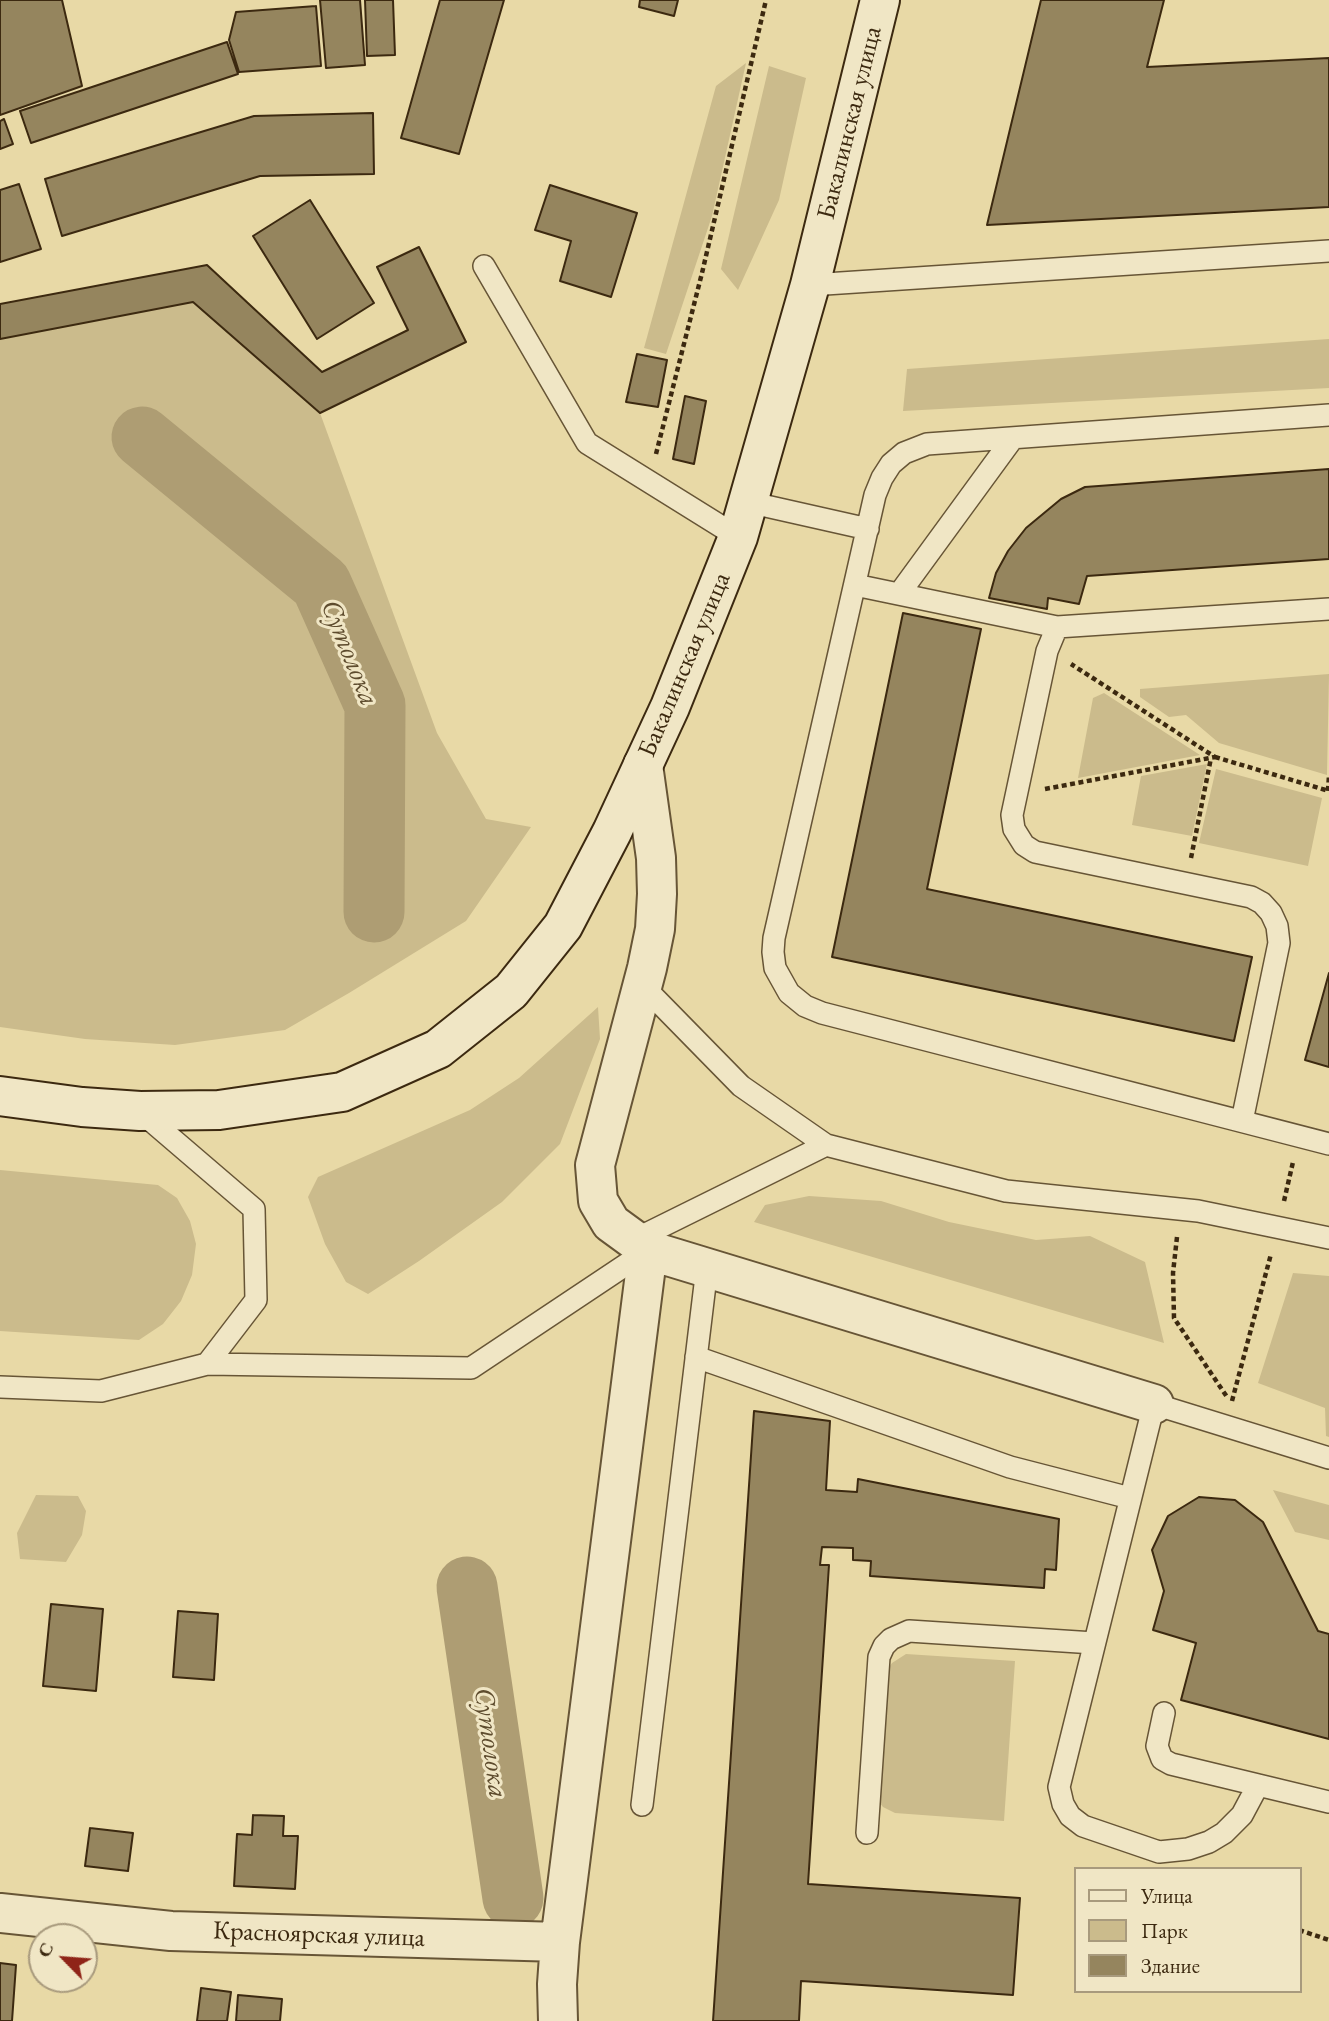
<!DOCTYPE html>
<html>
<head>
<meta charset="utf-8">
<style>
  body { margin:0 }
  #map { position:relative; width:1329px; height:2021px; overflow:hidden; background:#e8d9a6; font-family:"EB Garamond",serif }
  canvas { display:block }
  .legend { position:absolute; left:1074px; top:1867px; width:228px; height:126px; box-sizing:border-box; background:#f0e6c5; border:2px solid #a89a7d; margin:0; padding:9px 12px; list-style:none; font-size:21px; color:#3c2910 }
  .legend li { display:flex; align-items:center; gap:14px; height:35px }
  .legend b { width:35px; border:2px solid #a89a7d }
  .north { position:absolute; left:28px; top:1923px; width:70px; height:70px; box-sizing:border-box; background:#f0e6c5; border:2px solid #a89a7d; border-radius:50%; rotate:295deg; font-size:19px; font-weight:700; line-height:28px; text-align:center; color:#3c2910 }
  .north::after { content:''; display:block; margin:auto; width:24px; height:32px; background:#8f2418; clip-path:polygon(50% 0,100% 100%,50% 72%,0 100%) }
</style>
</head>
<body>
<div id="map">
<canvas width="1329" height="2021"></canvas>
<ul class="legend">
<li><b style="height:9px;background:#f0e6c5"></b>Улица</li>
<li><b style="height:19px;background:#cbbb8c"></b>Парк</li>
<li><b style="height:19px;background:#95855e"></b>Здание</li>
</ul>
<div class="north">С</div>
</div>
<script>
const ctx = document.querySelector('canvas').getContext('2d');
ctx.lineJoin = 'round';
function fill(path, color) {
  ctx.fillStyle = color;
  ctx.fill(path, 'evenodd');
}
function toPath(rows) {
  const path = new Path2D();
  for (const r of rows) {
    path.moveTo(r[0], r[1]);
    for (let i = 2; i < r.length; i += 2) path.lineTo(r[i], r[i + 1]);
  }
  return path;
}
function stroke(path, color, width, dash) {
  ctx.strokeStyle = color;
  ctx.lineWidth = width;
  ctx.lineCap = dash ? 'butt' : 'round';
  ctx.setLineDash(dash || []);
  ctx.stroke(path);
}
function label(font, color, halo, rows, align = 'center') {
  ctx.font = font + ' "EB Garamond",serif';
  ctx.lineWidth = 6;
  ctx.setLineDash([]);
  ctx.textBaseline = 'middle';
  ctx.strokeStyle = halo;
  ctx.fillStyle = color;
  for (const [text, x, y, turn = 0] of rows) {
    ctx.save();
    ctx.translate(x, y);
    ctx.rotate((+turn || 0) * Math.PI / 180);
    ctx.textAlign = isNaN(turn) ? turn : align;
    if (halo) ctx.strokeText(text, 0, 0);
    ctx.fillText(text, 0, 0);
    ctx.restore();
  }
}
const green = toPath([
  [746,63,712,216,666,354,644,348,716,86],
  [769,66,806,78,779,200,738,290,721,269],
  [193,302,320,413,437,733,486,819,531,827,466,921,349,993,285,1030,175,1045,85,1039,0,1027,0,339],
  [1329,339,1329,388,903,411,907,369],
  [1329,674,1327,775,1219,743,1186,715,1169,717,1140,697,1140,689],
  [1104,693,1200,755,1078,778,1093,698],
  [1207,764,1192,836,1132,825,1141,776],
  [1216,769,1322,798,1308,866,1199,843],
  [598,1007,600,1039,560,1144,502,1202,419,1261,368,1294,346,1282,325,1244,308,1197,318,1177,470,1110,519,1078],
  [0,1170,158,1185,177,1198,190,1221,196,1244,192,1275,181,1301,163,1324,139,1340,0,1331],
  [809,1196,881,1201,949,1222,1036,1240,1090,1236,1145,1262,1164,1343,754,1222,765,1205],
  [1293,1273,1329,1276,1329,1437,1326,1436,1325,1408,1258,1383],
  [1273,1490,1329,1505,1329,1540,1295,1532],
  [36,1495,78,1496,86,1511,82,1535,66,1562,20,1559,17,1533],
  [906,1654,1015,1661,1004,1821,895,1813,883,1807,880,1803,877,1795,885,1673,892,1663]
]);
const river = toPath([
  [142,437,321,584,375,705,374,912],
  [467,1587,513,1898]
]);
const building = toPath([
  [0,0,62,0,82,86,0,115,0,0],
  [320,0,360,0,365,65,326,68,320,0],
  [365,0,393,0,395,55,367,56,365,0],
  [440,0,504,0,459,154,401,138,440,0],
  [640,0,678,0,674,16,639,7,640,0],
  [1041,0,1164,0,1147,67,1329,58,1329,207,987,225,1041,0],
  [316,6,321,66,239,72,229,40,236,12,316,6],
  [227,42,238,74,31,143,20,111,227,42],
  [373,113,374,174,260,176,62,236,45,179,254,116,373,113],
  [4,119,13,144,0,149,0,121,4,119],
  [19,184,41,249,0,262,0,190,19,184],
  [550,185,637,213,611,297,560,281,571,241,535,230,550,185],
  [310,200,374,303,317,339,253,236,310,200],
  [419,247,466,342,320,413,193,302,0,339,0,304,207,265,322,372,408,330,377,267,419,247],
  [637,354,667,360,658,407,626,402,637,354],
  [685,396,706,401,694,464,673,459,685,396],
  [1329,469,1329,559,1087,576,1079,604,1048,598,1047,609,989,598,996,573,1008,551,1026,528,1061,499,1085,487,1329,469],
  [903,613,981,629,927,889,1252,957,1234,1041,832,957,903,613],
  [1329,973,1329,1067,1305,1060,1329,973],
  [754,1411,830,1421,826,1490,857,1492,858,1479,1059,1519,1056,1570,1045,1569,1044,1588,870,1576,871,1561,853,1560,853,1548,822,1547,820,1565,829,1565,808,1884,1020,1898,1013,1995,801,1981,799,2021,713,2021,754,1411],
  [1199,1497,1235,1500,1263,1522,1318,1631,1329,1634,1329,1739,1181,1700,1196,1643,1153,1630,1164,1591,1152,1550,1168,1516,1199,1497],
  [51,1604,103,1609,96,1691,43,1686,51,1604],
  [178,1611,218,1614,214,1680,173,1677,178,1611],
  [253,1815,284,1816,283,1836,298,1836,295,1889,234,1886,237,1834,252,1835,253,1815],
  [90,1828,133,1833,128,1871,85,1866,90,1828],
  [0,1963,16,1965,12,2021,0,2021,0,1963],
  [201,1988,231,1992,227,2021,197,2021,201,1988],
  [238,1995,282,1999,280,2021,236,2021,238,1995]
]);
const path = toPath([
  [656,454,702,273,766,0],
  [1215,757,1329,791],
  [1045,789,1215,757,1071,664],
  [1328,791,1329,775],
  [1191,858,1211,758],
  [1284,1201,1293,1162],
  [1177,1237,1173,1273,1174,1318,1227,1397],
  [1232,1401,1271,1254],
  [1299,1930,1329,1940]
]);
const service = toPath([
  [484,266,587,443,738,537],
  [810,285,1329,251],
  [1329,415,927,444,904,453,891,464,882,478,875,495,774,938,773,952,775,968,789,993,805,1006,822,1013,1329,1144],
  [748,502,868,529],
  [855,585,1057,627,1329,609],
  [899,594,1013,438],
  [1057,627,1047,651,1012,815,1014,829,1024,845,1035,852,1251,897,1262,903,1271,913,1277,926,1279,943,1242,1121],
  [642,985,741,1086,826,1145,1006,1191,1198,1211,1329,1238],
  [634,1240,826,1145],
  [696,1357,1010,1467,1130,1498],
  [207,1364,471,1368,648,1250],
  [0,1387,101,1391,207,1364,256,1300,254,1209,142,1113],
  [1329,1458,1154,1404,1059,1787,1063,1804,1070,1816,1083,1826,1159,1852,1188,1849,1209,1842,1224,1833,1242,1815,1258,1785,1329,1802],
  [1164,1713,1157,1746,1162,1759,1171,1764,1258,1785],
  [642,1805,707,1268],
  [867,1833,879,1657,884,1646,891,1639,909,1631,1094,1643]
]);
const minor = toPath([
  [643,765,656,858,657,894,655,929,647,968,595,1165,598,1201,611,1223,648,1250,1154,1404],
  [0,1913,171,1931,560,1942,557,1984,558,2021],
  [560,1942,648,1250]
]);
const secondary = toPath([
  [0,1096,82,1107,140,1111,219,1110,342,1092,438,1049,511,991,563,926,612,832,670,707,738,537,810,285,880,0]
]);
const streetNames = [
  ["Бакалинская улица",850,123,-76],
  ["Бакалинская улица",685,665,-67],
  ["Красноярская улица",319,1935,2]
];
const waterNames = [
  ["Сутолока",349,653,68],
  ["Сутолока",490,1743,82]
];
fill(green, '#cbbb8c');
stroke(river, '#ae9d73', 61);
fill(building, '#95855e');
stroke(building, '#3c2910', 2);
stroke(service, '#675536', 24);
stroke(minor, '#675536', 42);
stroke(secondary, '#3c2910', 42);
stroke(path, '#3c2910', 4.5, [5, 3.5]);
stroke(service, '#f0e6c5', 21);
stroke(minor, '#f0e6c5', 38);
stroke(secondary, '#f0e6c5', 38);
label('26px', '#3c2910', '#f0e6c5', streetNames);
label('italic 28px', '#5e4c2e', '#f0e6c5', waterNames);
</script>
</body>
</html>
